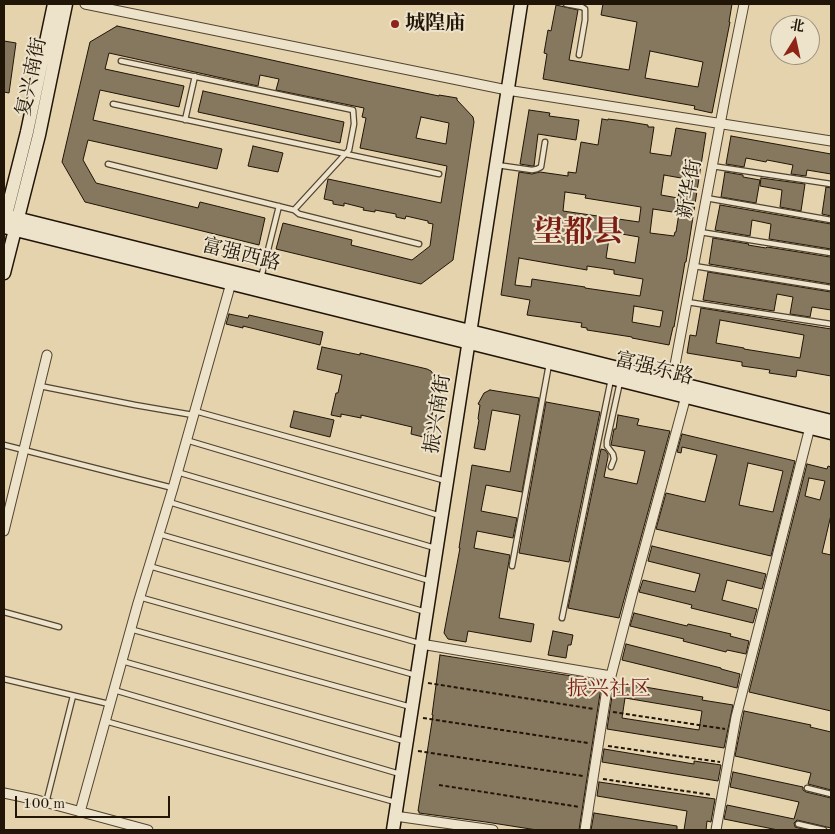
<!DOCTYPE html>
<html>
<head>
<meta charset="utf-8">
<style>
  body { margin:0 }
  #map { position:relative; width:835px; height:834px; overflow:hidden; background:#e4d3ad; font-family:"Old Standard TT","Noto Serif SC",serif }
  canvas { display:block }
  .frame { position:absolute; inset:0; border:5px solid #211508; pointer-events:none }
  .north { position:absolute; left:770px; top:15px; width:50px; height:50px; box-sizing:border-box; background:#ede2ca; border:1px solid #9b907c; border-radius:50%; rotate:10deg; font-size:14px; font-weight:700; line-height:20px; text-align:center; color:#211508 }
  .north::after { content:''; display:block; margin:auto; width:18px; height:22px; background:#8f2418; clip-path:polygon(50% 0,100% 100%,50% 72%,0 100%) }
  .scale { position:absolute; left:15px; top:796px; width:155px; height:22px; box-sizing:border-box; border:2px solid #211508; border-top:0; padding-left:6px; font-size:15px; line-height:18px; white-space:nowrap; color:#211508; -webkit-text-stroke:4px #ede2ca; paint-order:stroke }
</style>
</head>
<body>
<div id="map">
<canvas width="835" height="834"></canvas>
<div class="frame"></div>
<div class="north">北</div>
<div class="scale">100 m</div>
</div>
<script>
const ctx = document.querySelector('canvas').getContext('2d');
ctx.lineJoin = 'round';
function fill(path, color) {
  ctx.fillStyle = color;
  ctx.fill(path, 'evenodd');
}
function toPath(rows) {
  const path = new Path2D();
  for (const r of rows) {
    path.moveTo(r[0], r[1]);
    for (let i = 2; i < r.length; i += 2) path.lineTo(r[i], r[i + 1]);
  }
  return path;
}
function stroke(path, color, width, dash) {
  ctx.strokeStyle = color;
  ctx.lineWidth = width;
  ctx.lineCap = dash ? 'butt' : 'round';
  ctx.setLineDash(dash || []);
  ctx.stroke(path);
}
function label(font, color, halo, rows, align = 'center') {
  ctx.font = font + ' "Old Standard TT","Noto Serif SC",serif';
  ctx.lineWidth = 4;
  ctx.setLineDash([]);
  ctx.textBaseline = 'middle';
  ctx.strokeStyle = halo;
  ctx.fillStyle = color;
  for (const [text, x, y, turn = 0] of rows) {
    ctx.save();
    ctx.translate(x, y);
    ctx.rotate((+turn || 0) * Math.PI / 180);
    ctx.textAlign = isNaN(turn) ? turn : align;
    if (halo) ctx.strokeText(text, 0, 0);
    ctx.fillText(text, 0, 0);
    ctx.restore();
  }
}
const building = toPath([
  [603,4,732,4,729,22,730,22,712,113,694,109,695,106,543,79,547,54,544,53,548,30,551,31,556,5,578,10,569,60,629,70,637,22,601,15,603,4],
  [650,51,703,62,698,87,645,78,650,51],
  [117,26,367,81,439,96,439,95,457,98,457,100,473,117,474,122,453,260,421,284,276,249,283,223,352,240,351,245,412,260,430,246,433,224,428,223,428,221,406,216,405,219,396,217,396,214,375,210,375,212,363,210,364,208,344,203,344,206,333,204,333,201,324,199,328,179,441,203,447,166,360,148,366,118,362,117,364,108,276,90,279,79,260,75,258,86,109,53,105,69,184,86,179,107,100,90,93,120,222,149,217,169,88,140,83,160,96,183,198,208,200,202,265,218,259,245,85,202,62,162,90,42,117,26],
  [421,117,449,123,446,144,416,138,421,117],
  [4,41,16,43,9,93,4,92,4,41],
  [203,91,344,122,340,143,198,112,203,91],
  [529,110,550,113,549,116,579,120,576,140,538,134,534,166,532,166,520,164,529,110],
  [602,119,608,120,608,119,624,121,648,125,648,127,654,127,650,153,671,156,676,128,706,133,686,262,685,262,674,327,673,327,669,345,632,338,632,337,587,330,587,328,581,327,582,323,527,315,530,300,501,295,519,172,532,174,540,172,568,176,568,172,576,173,581,142,598,145,602,119],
  [664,175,681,178,678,198,661,195,664,175],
  [565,192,586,195,585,198,641,207,639,222,563,211,565,192],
  [653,209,679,213,676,232,675,232,674,236,650,233,653,209],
  [610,232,639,237,635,263,606,258,610,232],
  [519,258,587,270,587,266,614,270,614,274,643,279,640,296,585,288,585,287,532,279,531,287,515,285,519,258],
  [634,306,663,311,660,327,632,322,634,306],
  [731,136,831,154,831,174,807,170,806,176,791,174,793,165,767,160,766,162,746,158,744,167,726,164,731,136],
  [253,146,283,153,278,172,248,166,253,146],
  [725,172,743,175,743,177,760,180,756,203,721,197,725,172],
  [761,178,805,184,801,211,780,207,782,190,760,186,761,178],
  [826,187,831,188,831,216,822,214,826,187],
  [720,205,831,224,831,249,769,239,771,224,752,220,750,236,715,230,720,205],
  [713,238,749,244,748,245,766,248,767,247,830,257,831,258,831,284,709,264,713,238],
  [708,272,831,292,831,310,812,307,810,317,790,314,793,297,777,294,774,311,703,300,708,272],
  [701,308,831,329,831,376,797,370,796,377,769,373,770,370,742,366,742,362,687,353,690,335,696,336,701,308],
  [720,320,804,335,800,358,744,349,744,348,716,343,720,320],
  [229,314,248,318,249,315,323,332,320,345,243,326,243,328,226,324,229,314],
  [322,347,360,355,360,353,427,369,431,371,435,377,437,392,427,438,411,434,412,427,361,415,361,418,341,414,341,417,331,415,336,393,338,393,342,375,317,369,322,347],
  [490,390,539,398,522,492,486,485,481,511,517,518,513,538,477,531,474,548,510,555,499,618,534,624,531,642,468,631,466,642,448,639,444,633,460,548,459,548,472,465,510,472,520,415,492,410,485,450,474,448,479,420,478,419,480,405,478,404,484,393,490,390],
  [546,402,600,412,569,562,519,553,546,402],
  [294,411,334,420,330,437,290,427,294,411],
  [618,415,639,419,637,425,670,431,619,618,568,608,601,449,605,450,608,454,608,457,604,477,637,484,645,451,611,445,614,429,616,429,618,415],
  [682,434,795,461,771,556,656,529,666,493,705,502,717,455,682,447,681,453,677,452,682,434],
  [748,463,783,471,773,512,739,505,748,463],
  [807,464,827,469,828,466,831,467,831,515,822,553,831,555,831,711,749,692,807,464],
  [809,478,825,481,820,500,805,496,809,478],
  [652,546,766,574,762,589,727,580,722,600,757,609,753,623,691,608,692,605,639,592,643,580,695,592,700,574,648,561,652,546],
  [634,613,687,626,688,624,731,634,730,636,749,641,746,654,727,650,726,652,683,641,684,639,630,626,634,613],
  [553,631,573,635,571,645,568,645,566,658,548,655,553,631],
  [626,644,721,668,721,669,740,674,737,688,622,660,626,644],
  [440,655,603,681,600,694,579,830,537,830,486,822,419,813,419,811,418,811,433,715,432,715,440,655],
  [616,682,703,697,702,700,733,705,724,748,607,729,612,696,616,682],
  [625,698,702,711,699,730,622,718,625,698],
  [744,711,811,725,810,727,831,732,831,790,808,784,811,773,735,756,744,711],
  [604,749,694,764,694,761,721,765,718,781,602,762,604,749],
  [733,772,803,787,803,790,806,792,831,798,831,828,797,820,794,823,795,827,807,830,778,830,724,819,727,805,794,819,799,802,730,787,733,772],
  [599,782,715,799,711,822,707,821,706,830,684,830,687,811,597,796,599,782],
  [594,813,677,826,677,830,591,830,594,813]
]);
const path = toPath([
  [428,683,594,709],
  [613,712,725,729],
  [423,718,588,743],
  [608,746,720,762],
  [418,751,583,776],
  [603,779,712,795],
  [439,785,580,807]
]);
const lane = toPath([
  [566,4,582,7,585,9,585,20,579,55],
  [121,61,353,110,354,124,349,150,294,210],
  [113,104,439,174],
  [185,120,195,76],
  [108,164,294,210,299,214,419,244],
  [497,165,532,170,537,169,541,167,545,142],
  [712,166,831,184],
  [706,198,831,220],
  [700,232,831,253],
  [694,266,831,288],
  [261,278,279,206],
  [687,302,831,324],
  [40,386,135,405,193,415],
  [195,411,446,481],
  [186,440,441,516],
  [4,445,173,488],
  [611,467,614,459,613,454,607,446,607,441,620,382],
  [177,472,435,548],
  [169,502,430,581],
  [159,534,426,612],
  [149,566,419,643],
  [512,566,549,364],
  [139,597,415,675],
  [4,612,59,627],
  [562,618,611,379],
  [130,629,411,707],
  [122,661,404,741],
  [4,679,109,704],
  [114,690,400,774],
  [105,721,395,802],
  [807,788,831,794],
  [46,803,73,696],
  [798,824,824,830]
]);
const street = toPath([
  [85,4,507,90,831,141],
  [672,381,725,98,744,4],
  [4,531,47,355],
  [421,644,611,676],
  [4,793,37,800,148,830],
  [80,812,138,603,173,488,231,283],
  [395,816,493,830],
  [585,830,606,695,633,591,686,396],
  [716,830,736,717,810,427]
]);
const secondary = toPath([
  [4,215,831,421],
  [4,223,27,132,54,4],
  [4,227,831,433],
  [4,273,39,135,66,4],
  [393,830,521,4]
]);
const markers = [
  [395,24,5,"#8f2418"]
];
const poiNames = [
  ["城隍庙",405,24]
];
const streetNames = [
  ["复兴南街",32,77,-78],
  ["新华街",690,189,-80],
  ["富强西路",241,255,14],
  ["富强东路",654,369,14],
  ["振兴南街",438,414,-81]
];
const neighbourhoodNames = [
  ["振兴社区",609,689]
];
const townNames = [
  ["望都县",578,233]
];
fill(building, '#86785e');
stroke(building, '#211508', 1);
stroke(lane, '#524431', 7);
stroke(street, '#524431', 11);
stroke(secondary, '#211508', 15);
stroke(path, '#211508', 2, [4, 2.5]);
stroke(lane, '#ede2ca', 4.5);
stroke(street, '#ede2ca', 9);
stroke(secondary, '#ede2ca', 12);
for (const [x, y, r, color] of markers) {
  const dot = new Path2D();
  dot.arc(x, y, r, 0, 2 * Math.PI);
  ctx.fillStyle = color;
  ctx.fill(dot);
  stroke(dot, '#ede2ca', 2);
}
label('bold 20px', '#211508', '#ede2ca', poiNames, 'left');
label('20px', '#211508', '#ede2ca', streetNames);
label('21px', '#7a1f14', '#ede2ca', neighbourhoodNames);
label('bold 30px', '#7a1f14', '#ede2ca', townNames);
</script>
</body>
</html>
